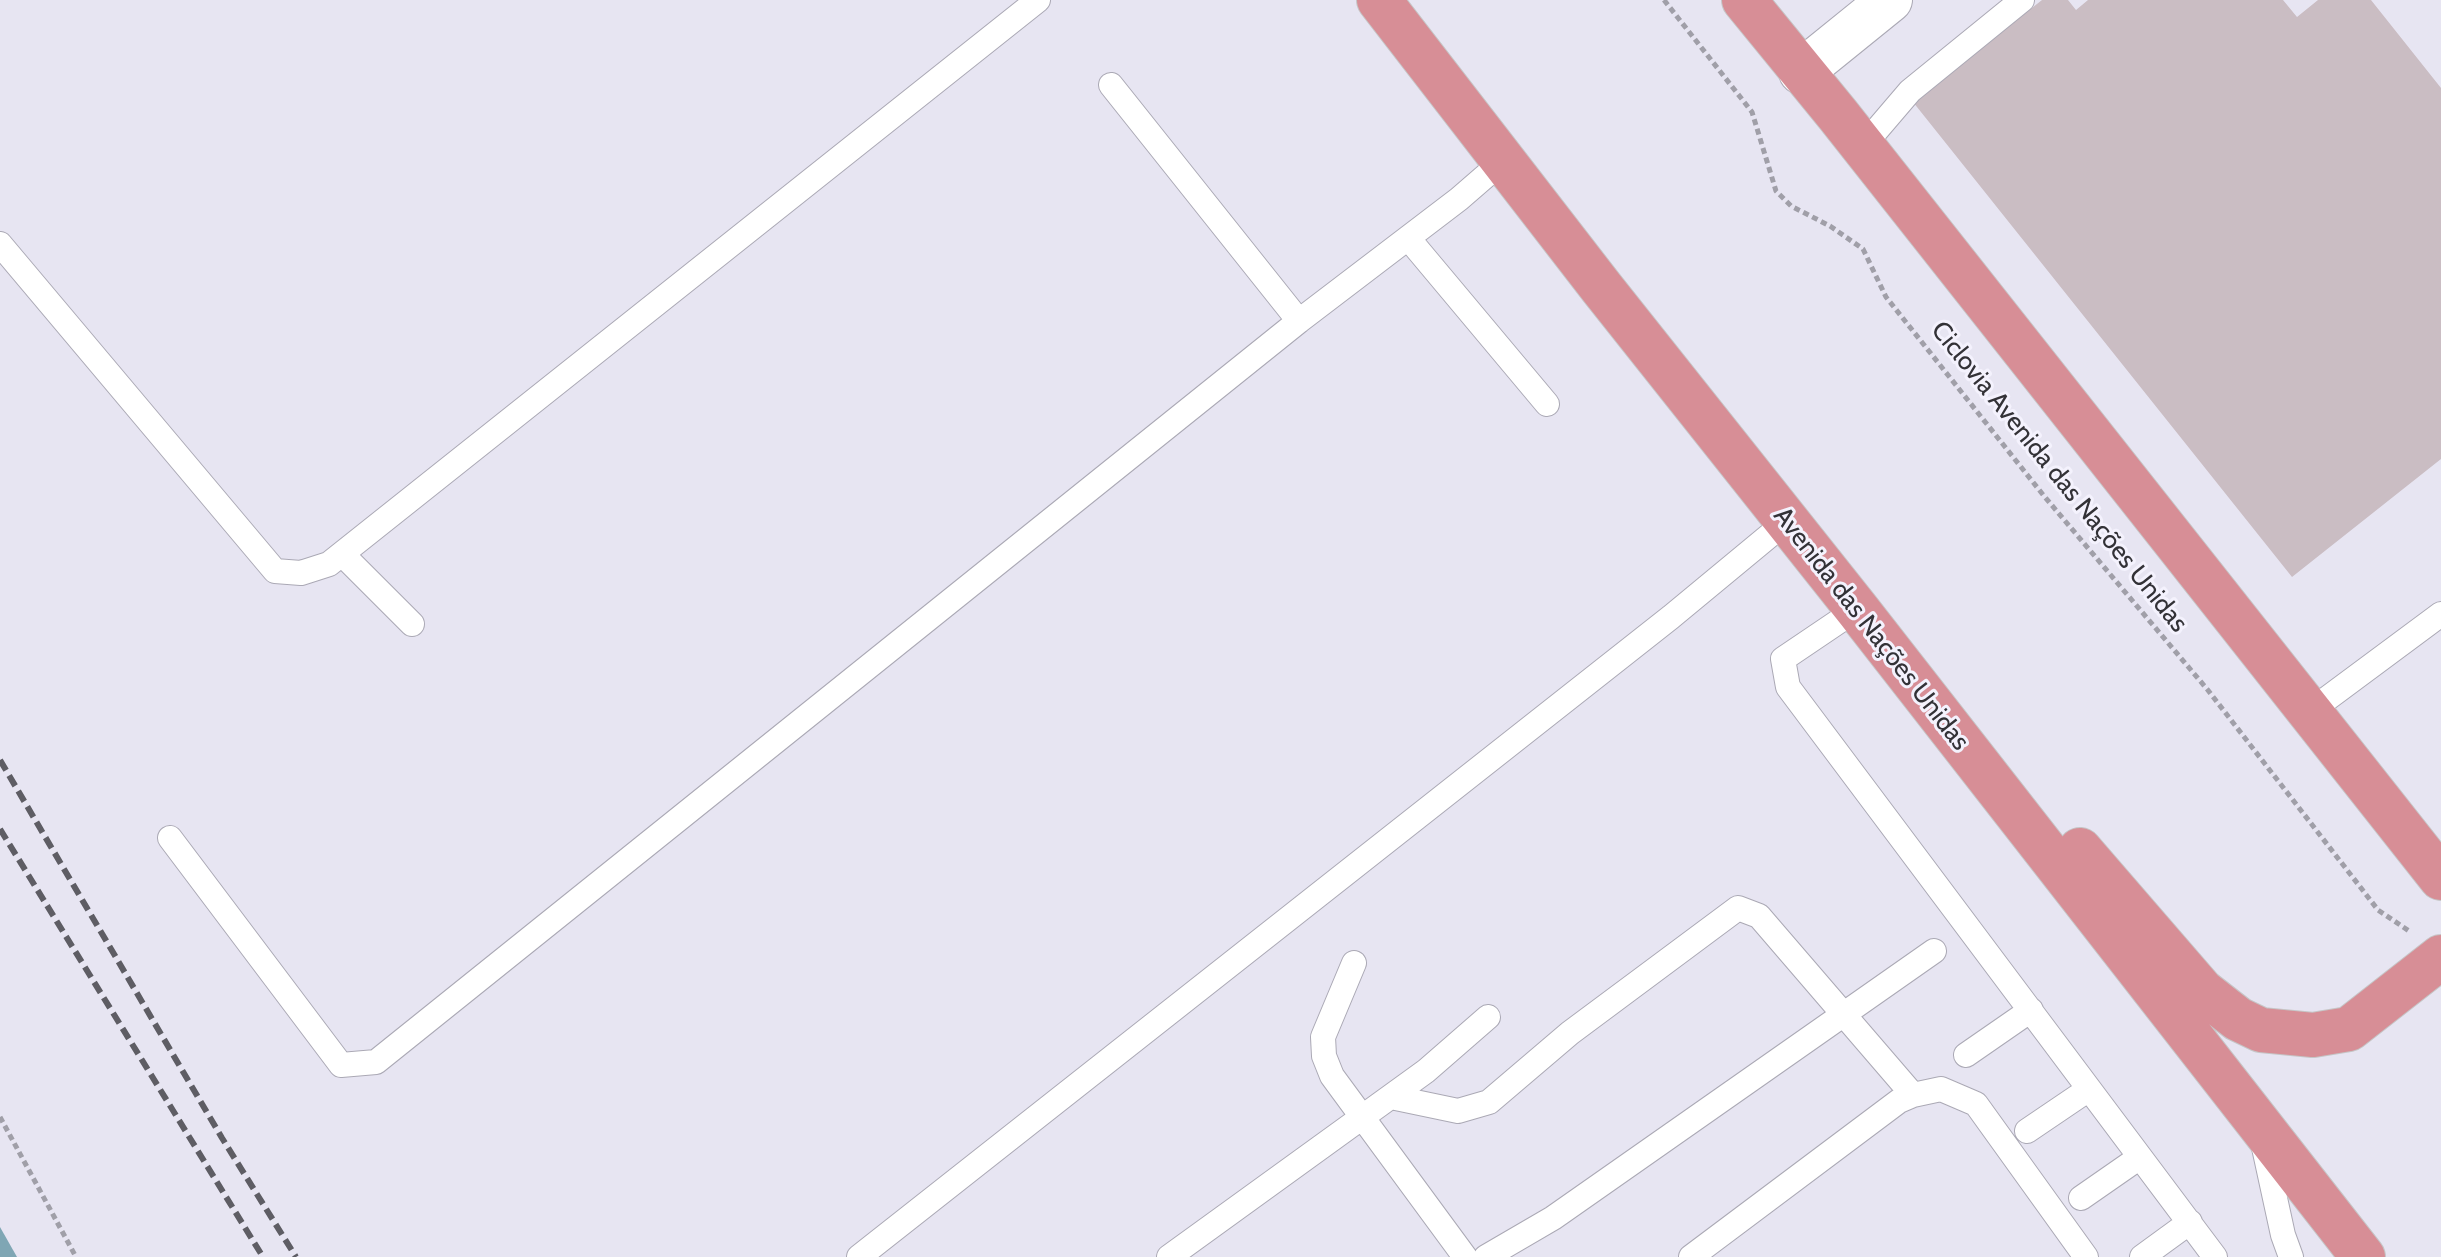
<!DOCTYPE html>
<html>
<head>
<meta charset="utf-8">
<style>
  body { margin:0 }
  canvas { display:block; background:#e7e5f2 }
</style>
</head>
<body>
<canvas width="2441" height="1257"></canvas>
<script>
const ctx = document.querySelector('canvas').getContext('2d');
ctx.lineJoin = 'round';
function fill(path, color) {
  ctx.fillStyle = color;
  ctx.fill(path, 'evenodd');
}
function toPath(rows) {
  const path = new Path2D();
  for (const r of rows) {
    path.moveTo(r[0], r[1]);
    for (let i = 2; i < r.length; i += 2) path.lineTo(r[i], r[i + 1]);
  }
  return path;
}
function stroke(path, color, width, dash) {
  ctx.strokeStyle = color;
  ctx.lineWidth = width;
  ctx.lineCap = dash ? 'butt' : 'round';
  ctx.setLineDash(dash || []);
  ctx.stroke(path);
}
function label(font, color, halo, rows, align = 'center') {
  ctx.font = font + ' Cabin,sans-serif';
  ctx.lineWidth = 6;
  ctx.setLineDash([]);
  ctx.textBaseline = 'middle';
  ctx.strokeStyle = halo;
  ctx.fillStyle = color;
  for (const [text, x, y, turn = 0] of rows) {
    ctx.save();
    ctx.translate(x, y);
    ctx.rotate((+turn || 0) * Math.PI / 180);
    ctx.textAlign = isNaN(turn) ? turn : align;
    if (halo) ctx.strokeText(text, 0, 0);
    ctx.fillText(text, 0, 0);
    ctx.restore();
  }
}
const water = toPath([
  [0,1227,17,1257,0,1257]
]);
const building = toPath([
  [2042,0,2068,0,2076,10,2088,0,2283,0,2297,17,2318,0,2371,0,2441,88,2441,459,2292,577,1913,102]
]);
const path = toPath([
  [1664,0,1752,112,1776,191,1791,206,1830,226,1863,249,1886,297,2044,496,2207,689,2378,910,2409,931],
  [0,1117,76,1257]
]);
const lane = toPath([
  [1111,85,1299,321],
  [1863,146,1910,91,2022,0],
  [1408,238,1547,404],
  [0,244,275,571,301,573,329,564,1038,0],
  [342,554,412,624],
  [1857,609,1783,659,1788,687,2215,1257],
  [2309,712,2441,614],
  [170,838,341,1065,376,1062,1299,321,1459,199,1504,160],
  [1354,963,1323,1037,1324,1056,1332,1076,1465,1257],
  [1966,1055,2031,1010],
  [1391,1097,1458,1111,1489,1102,1570,1033,1738,908,1759,916,1913,1095],
  [2027,1131,2089,1089],
  [2263,1143,2283,1235,2291,1257],
  [2081,1198,2140,1157],
  [859,1257,1671,617,1787,521],
  [1169,1257,1426,1071,1488,1017],
  [1486,1257,1553,1218,1934,951],
  [1691,1257,1899,1101,1913,1095,1941,1089,1976,1104,2086,1257],
  [2142,1257,2190,1222]
]);
const street = toPath([
  [1801,72,1890,0]
]);
const highway = toPath([
  [1379,0,1601,287,1857,609,2363,1257],
  [1744,0,1838,115,2441,878],
  [2080,850,2202,991,2238,1019,2261,1030,2313,1035,2349,1029,2441,957]
]);
const rail = toPath([
  [0,760,222,1138,296,1257],
  [0,829,263,1257]
]);
const streetNames = [
  ["Ciclovia Avenida das Nações Unidas",2059,477,51],
  ["Avenida das Nações Unidas",1871,629,52]
];
fill(water, '#7fa6b4');
fill(building, '#cabdc3');
stroke(lane, '#aba9b5', 26);
stroke(street, '#aba9b5', 46);
stroke(highway, '#c6c6c7', 46);
stroke(path, '#a09fa8', 5, [6, 4]);
stroke(lane, '#fff', 24);
stroke(street, '#fff', 44);
stroke(highway, '#d78e96', 44);
stroke(rail, '#5e5d64', 6, [12, 6]);
label('26px', '#333237', '#f4f2fd', streetNames);
</script>
</body>
</html>
